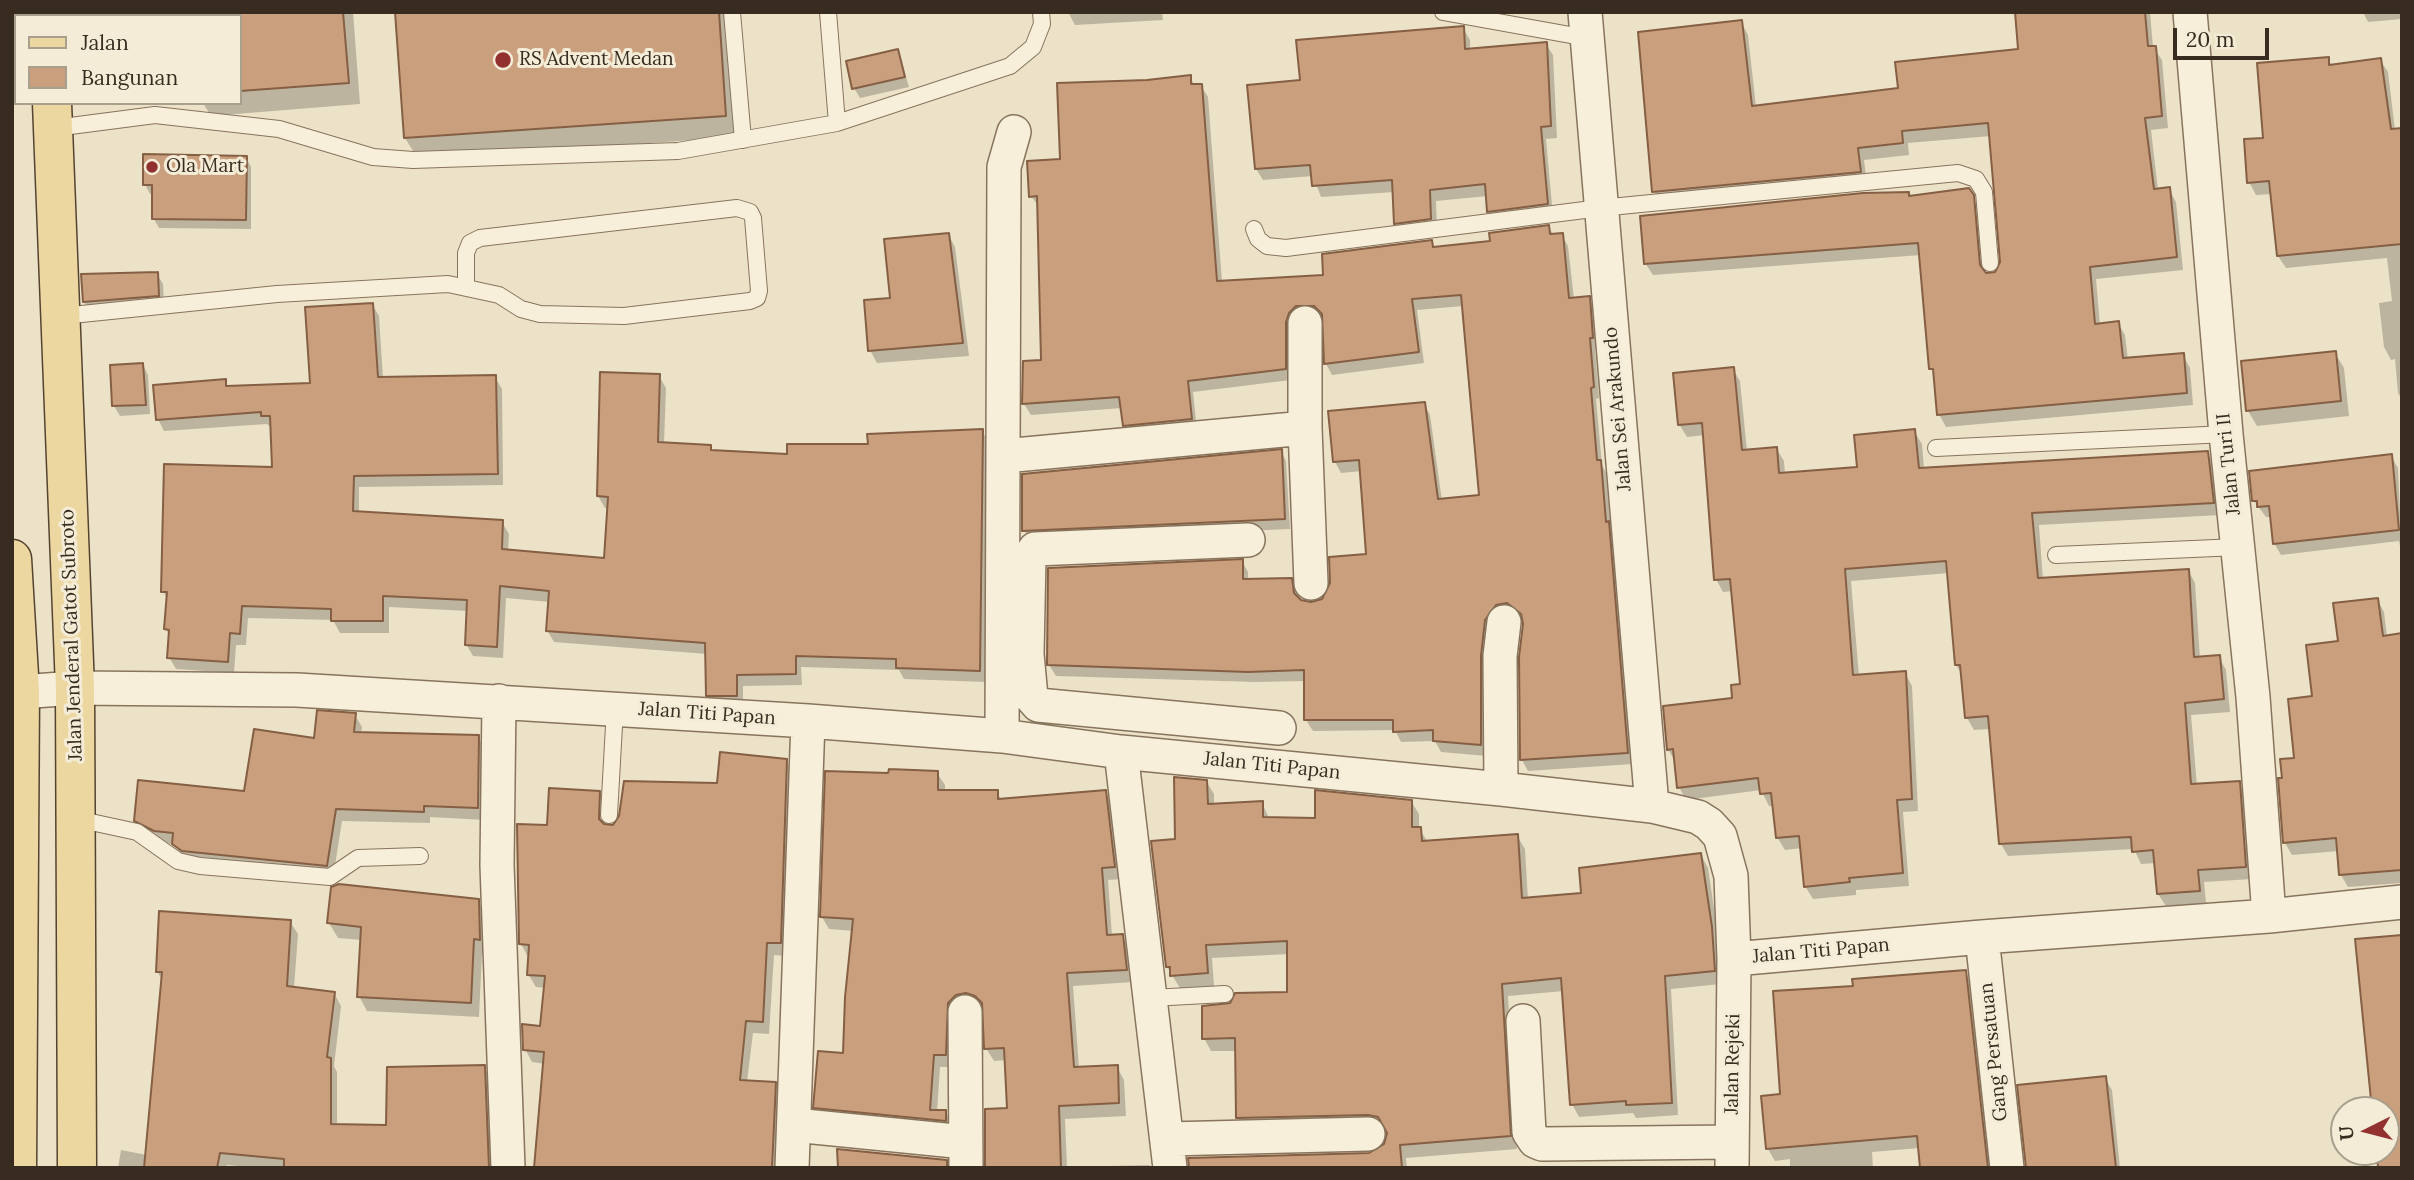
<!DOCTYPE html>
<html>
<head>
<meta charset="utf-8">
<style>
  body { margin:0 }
  #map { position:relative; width:2414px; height:1180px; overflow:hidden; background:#ece2c7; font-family:Lora,serif }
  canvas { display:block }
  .frame { position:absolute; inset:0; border:14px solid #382c20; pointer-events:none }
  .legend { position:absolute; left:14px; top:14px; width:228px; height:91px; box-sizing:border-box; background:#f4ecd6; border:2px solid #a99f8d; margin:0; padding:9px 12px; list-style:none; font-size:21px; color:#382c20 }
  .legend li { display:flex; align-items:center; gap:14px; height:35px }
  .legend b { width:35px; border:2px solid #a99f8d }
  .north { position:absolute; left:2330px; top:1096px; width:70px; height:70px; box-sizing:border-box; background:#f4ecd6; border:2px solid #a99f8d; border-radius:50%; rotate:264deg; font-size:19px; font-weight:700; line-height:28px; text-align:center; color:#382c20 }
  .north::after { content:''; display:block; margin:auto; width:24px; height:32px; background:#933130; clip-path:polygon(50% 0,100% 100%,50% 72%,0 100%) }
  .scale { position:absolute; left:2173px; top:28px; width:96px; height:32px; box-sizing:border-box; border:4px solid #382c20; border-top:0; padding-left:9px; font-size:21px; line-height:24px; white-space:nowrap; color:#382c20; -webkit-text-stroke:5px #f4ecd6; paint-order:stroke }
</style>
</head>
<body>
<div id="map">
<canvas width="2414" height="1180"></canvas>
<div class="frame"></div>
<ul class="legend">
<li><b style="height:9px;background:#edd7a1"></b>Jalan</li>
<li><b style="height:19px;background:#c99f7e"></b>Bangunan</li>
</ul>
<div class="north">U</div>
<div class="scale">20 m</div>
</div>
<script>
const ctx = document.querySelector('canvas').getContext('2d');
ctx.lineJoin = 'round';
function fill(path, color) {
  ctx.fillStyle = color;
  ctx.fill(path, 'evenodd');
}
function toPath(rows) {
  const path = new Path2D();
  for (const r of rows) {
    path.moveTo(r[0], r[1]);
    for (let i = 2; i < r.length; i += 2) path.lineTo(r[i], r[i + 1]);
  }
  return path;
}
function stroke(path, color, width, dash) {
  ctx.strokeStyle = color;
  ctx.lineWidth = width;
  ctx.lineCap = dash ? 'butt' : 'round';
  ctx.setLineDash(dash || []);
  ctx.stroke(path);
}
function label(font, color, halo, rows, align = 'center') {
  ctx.font = font + ' Lora,serif';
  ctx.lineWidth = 6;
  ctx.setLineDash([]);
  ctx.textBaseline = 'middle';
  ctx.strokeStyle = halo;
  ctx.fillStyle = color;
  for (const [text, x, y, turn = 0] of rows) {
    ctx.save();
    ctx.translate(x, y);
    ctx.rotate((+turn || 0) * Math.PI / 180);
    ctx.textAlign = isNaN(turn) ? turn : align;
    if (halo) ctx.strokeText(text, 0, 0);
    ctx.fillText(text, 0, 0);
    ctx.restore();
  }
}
const shadow = toPath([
  [192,12,353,12,360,104,211,116,203,103,240,103,240,16,192,16],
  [396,12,729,12,737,137,418,159,405,138],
  [1068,12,1162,12,1163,20,1075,25],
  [2016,12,2150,12,2153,47,2162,60,2168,128,2151,130,2158,190,2169,189,2176,202,2183,270,2096,279,2100,325,2118,323,2125,335,2128,360,2183,355,2190,368,2193,405,1946,427,1939,414,1936,376,1931,368,1921,255,1653,275,1645,263,1908,194,1910,198,1968,190,1980,210,1985,274,1992,275,2001,269,1991,136,1908,143,1909,155,1864,160,1867,184,1661,204,1654,192,1741,22,1748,35,1756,107,1900,90,2020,50],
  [2363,12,2402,12,2402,19,2368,22],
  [1463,28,1470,40,1470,50,1546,44,1553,55,1557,138,1546,139,1553,216,1496,223,1489,211,1488,196,1436,201,1437,230,1402,235,1396,223,1394,192,1321,197,1313,176,1263,180,1256,169,1302,82],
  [898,51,909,87,860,98,854,88],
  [2328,59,2332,66,2380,60,2388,72,2395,130,2402,129,2402,400,2398,393,2395,359,2391,360,2384,347,2379,303,2392,301,2387,258,2286,268,2278,256,2272,194,2256,195,2249,182,2265,140],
  [1190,77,1195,86,1201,86,1208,97,1222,282,1325,277,1431,242,1435,248,1492,242,1549,227,1554,236,1562,235,1568,246,1574,299,1589,298,1595,309,1598,349,1595,349,1599,398,1596,399,1602,465,1606,473,1611,529,1614,534,1633,764,1528,771,1522,760,1524,621,1515,614,1487,756,1441,752,1435,741,1401,742,1395,730,1313,731,1306,720,1306,681,1255,682,1056,676,1049,665,1242,561,1248,572,1248,581,1291,580,1299,599,1311,604,1323,600,1368,555,1362,471,1341,473,1335,462,1424,404,1430,415,1442,501,1481,496,1463,306,1417,310,1424,363,1332,375,1326,364,1324,319,1303,317,1291,380,1193,392,1197,430,1131,436,1125,425,1122,408,1031,415,1024,404,1043,362,1039,207,1031,196,1062,161,1148,82],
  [246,157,251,167,251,229,159,228,154,219,154,194,150,194,145,184],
  [948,234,955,247,969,356,877,363,870,350,892,300],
  [157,274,163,284,164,305,90,311,84,302],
  [372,304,379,316,383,378,495,377,502,389,503,485,359,487,359,513,502,522,509,534,508,551,606,560,609,508,605,508,598,496,659,376,666,388,664,444,710,447,713,452,789,455,982,431,989,443,986,682,904,679,899,670,801,667,802,685,743,686,743,708,714,707,708,695,707,654,554,642,547,630,550,602,506,598,503,658,473,656,466,644,468,611,389,607,389,633,340,633,333,620,248,618,246,645,236,645,234,673,176,669,169,657,170,636,166,629,168,600,163,591,273,469,272,428,267,424,164,431,158,419,225,381,229,388,312,384],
  [2335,353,2344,368,2349,416,2257,426,2248,411],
  [143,365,148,375,150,414,120,416,114,406],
  [1733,369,1740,381,1747,451,1776,448,1784,461,1785,474,1859,468,1914,431,1922,444,1924,469,2207,453,2215,466,2220,515,2039,525,2043,580,2188,570,2195,583,2200,659,2219,657,2226,670,2230,712,2191,715,2197,786,2239,783,2246,796,2252,879,2204,882,2206,903,2166,906,2158,894,2156,863,2141,864,2134,849,2008,856,2001,844,1991,729,1974,730,1967,718,1963,676,1956,665,1949,573,1851,581,1859,676,1905,673,1912,686,1918,811,1903,812,1909,886,1856,890,1856,895,1813,899,1805,886,1802,848,1785,850,1777,837,1774,806,1769,806,1761,790,1686,800,1679,787,1676,763,1668,749,1734,700,1742,686,1733,591,1723,592,1716,579,1705,435,1687,437,1679,424],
  [1281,451,1286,461,1290,529,1029,540,1024,530],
  [2391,456,2398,468,2402,556,2399,541,2281,555,2274,543,2272,517,2266,517,2254,501],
  [2377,599,2384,612,2387,637,2402,635,2402,883,2348,887,2341,875,2339,851,2292,855,2285,843,2284,780,2296,759,2314,698,2340,643],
  [355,715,362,727,361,734,478,737,485,749,485,820,430,817,430,823,342,821,333,878,181,856,174,844,162,843,143,833,136,820,246,793],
  [786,761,794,774,787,956,774,955,769,1034,753,1033,747,1082,775,1084,782,1097,779,1168,535,1168,545,1064,532,1062,525,1049,542,1028,546,988,536,987,528,974,528,957,521,944,548,827,599,792,606,805,606,825,609,828],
  [827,773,937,773,945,785,945,792,997,792,1002,801,1105,791,1112,804,1121,879,1108,880,1112,936,1122,936,1129,949,1133,982,1073,986,1079,1068,1117,1067,1124,1080,1126,1116,1065,1119,1067,1167,1149,1165,1151,1168,987,1168,1009,1110,1007,1060,994,1061,986,1048,984,1008,974,1005,952,1067,940,1067,937,1112,945,1111,953,1124,823,1120,815,1107,845,1055,854,931,829,929,822,917],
  [1206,781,1214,794,1214,805,1262,803,1269,818,1317,820,1411,801,1419,814,1419,829,1428,842,1517,836,1525,849,1528,900,1583,894,1701,855,1708,868,1719,942,1721,984,1671,989,1678,1115,1636,1118,1633,1113,1579,1117,1572,1104,1564,991,1508,996,1517,1149,1406,1158,1407,1168,1216,1168,1369,1155,1380,1151,1389,1134,1377,1127,1246,1130,1238,1118,1237,1051,1211,1051,1204,1038,1288,994,1289,954,1212,958,1214,986,1180,988,1167,967,1177,841],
  [478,901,487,916,488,954,482,953,479,1017,367,1011,359,996,362,940,338,938,329,923],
  [290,922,298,934,294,988,334,993,341,1006,334,1066,337,1072,337,1126,388,1127,484,1067,491,1080,495,1168,256,1168,227,1165,226,1168,118,1168,121,1150,147,1155,163,982,157,971],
  [1965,972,1972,984,1992,1168,1923,1168,1920,1148,1872,1152,1873,1168,1790,1168,1790,1159,1775,1161,1768,1149,1782,1096,1855,987],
  [2105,1078,2112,1090,2120,1168,2026,1168,2019,1087]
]);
const building = toPath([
  [240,12,343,12,349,83,240,91,240,12],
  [395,12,719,12,726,116,404,138,395,12],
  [2015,12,2145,12,2148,46,2156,46,2162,116,2145,118,2154,189,2170,187,2177,257,2090,267,2095,324,2119,321,2123,358,2184,353,2187,393,1937,415,1933,369,1929,369,1918,243,1644,264,1640,216,1863,193,1909,192,1909,196,1969,188,1974,195,1980,265,1986,273,1995,272,2000,262,1988,123,1902,131,1903,143,1858,148,1861,172,1652,192,1638,32,1742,20,1752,106,1898,88,1895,62,2018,49,2015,12],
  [1464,26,1465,49,1547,42,1551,126,1541,127,1548,204,1487,212,1485,184,1430,190,1431,219,1394,224,1392,180,1312,186,1310,165,1255,169,1247,85,1300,80,1296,40,1464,26],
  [898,49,905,77,852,89,846,61,898,49],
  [2329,57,2329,65,2381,58,2391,129,2402,128,2402,244,2277,256,2269,181,2247,183,2244,139,2263,138,2257,63,2329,57],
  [1191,75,1191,84,1202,84,1217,281,1323,275,1322,254,1432,240,1433,247,1490,241,1489,233,1549,225,1550,234,1563,233,1569,298,1590,296,1593,338,1590,338,1594,387,1591,388,1597,460,1601,460,1606,522,1609,521,1628,753,1520,760,1519,657,1523,624,1521,614,1507,603,1496,605,1485,620,1481,656,1481,745,1433,741,1433,730,1393,732,1393,720,1304,720,1304,670,1248,672,1047,665,1048,568,1243,559,1243,579,1292,578,1294,593,1301,600,1311,602,1322,599,1330,583,1329,557,1366,554,1359,460,1333,462,1328,411,1425,402,1438,499,1479,495,1461,295,1412,299,1419,352,1324,364,1322,314,1314,306,1296,306,1289,313,1286,322,1286,369,1188,381,1192,419,1123,426,1119,397,1022,404,1023,361,1041,360,1037,196,1029,197,1027,161,1060,159,1057,83,1147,80,1191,75],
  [143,154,247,156,246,220,152,219,152,185,143,185,143,154],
  [949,233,963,343,868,351,864,300,890,298,884,239,949,233],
  [158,272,159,296,83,302,81,274,158,272],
  [373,303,378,377,496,375,498,474,354,476,353,511,503,520,502,549,604,558,608,497,597,496,600,372,660,374,658,442,711,445,711,450,787,454,787,444,868,444,867,434,983,429,980,671,896,668,896,659,796,656,796,674,737,675,737,696,706,696,705,643,546,631,549,591,500,586,497,647,465,645,467,600,383,596,383,621,331,621,331,609,242,606,240,634,230,633,228,662,167,658,169,630,164,629,167,592,161,592,164,464,272,467,270,416,261,416,261,412,156,420,153,385,226,379,226,386,310,383,305,307,373,303],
  [2336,351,2341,401,2246,411,2241,361,2336,351],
  [143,363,146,405,112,406,110,365,143,363],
  [1734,367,1742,450,1777,447,1779,473,1857,467,1854,435,1915,429,1919,468,2208,451,2214,503,2032,513,2038,578,2189,569,2194,657,2220,655,2224,699,2185,703,2191,784,2240,781,2246,867,2198,870,2200,891,2157,894,2153,850,2132,852,2131,837,1999,844,1988,716,1965,718,1960,665,1955,665,1946,561,1845,569,1853,675,1906,671,1912,799,1897,800,1903,873,1849,878,1850,882,1804,887,1799,836,1776,838,1771,793,1760,794,1758,778,1677,788,1673,749,1667,750,1663,706,1732,698,1731,685,1740,684,1730,579,1714,580,1702,423,1678,425,1673,373,1734,367],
  [1282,449,1285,519,1022,531,1022,474,1282,449],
  [2392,454,2399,530,2273,544,2269,506,2257,507,2257,501,2252,501,2249,471,2392,454],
  [2378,598,2383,636,2402,633,2402,870,2339,875,2336,838,2283,843,2278,778,2282,778,2280,759,2294,758,2288,699,2312,696,2306,645,2338,641,2333,603,2378,598],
  [317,710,356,713,354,732,479,735,478,808,424,806,424,812,336,809,327,866,182,851,172,844,173,833,154,831,134,821,138,780,244,791,254,729,314,738,317,710],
  [720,752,787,759,781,943,767,943,763,1022,746,1021,740,1080,776,1082,772,1168,534,1168,544,1052,523,1050,522,1024,540,1026,545,976,527,975,529,945,519,944,517,824,547,825,549,788,600,791,599,819,604,824,613,825,619,816,624,781,717,783,720,752],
  [889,769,938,771,938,790,998,790,998,799,1106,790,1115,867,1102,868,1107,935,1123,934,1127,970,1067,973,1074,1067,1118,1065,1119,1103,1059,1106,1061,1168,985,1168,985,1109,1007,1108,1004,1048,984,1049,982,1003,975,996,966,993,956,995,948,1003,946,1055,934,1055,930,1110,946,1110,946,1121,813,1108,818,1051,843,1053,845,997,853,919,820,917,825,771,888,773,889,769],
  [1174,777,1207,780,1208,804,1263,801,1263,817,1315,818,1315,790,1412,800,1412,827,1421,827,1422,841,1518,834,1522,898,1581,893,1579,868,1701,853,1712,927,1715,971,1665,976,1672,1103,1626,1105,1626,1101,1570,1105,1561,978,1502,984,1511,1136,1400,1145,1402,1168,1189,1168,1188,1158,1369,1153,1384,1144,1387,1133,1378,1117,1368,1115,1236,1118,1235,1038,1202,1039,1202,1006,1230,1003,1235,993,1287,992,1287,941,1206,945,1208,973,1170,976,1170,967,1166,967,1151,841,1175,839,1174,777],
  [339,884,479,899,480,940,474,939,471,1003,357,997,361,927,327,923,331,887,339,884],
  [159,911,291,920,287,986,335,992,327,1057,331,1058,331,1124,386,1125,387,1067,485,1065,489,1168,284,1168,284,1159,220,1153,217,1168,144,1168,162,972,156,972,159,911],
  [2402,935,2402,1168,2378,1168,2377,1152,2386,1152,2386,1110,2372,1110,2355,939,2402,935],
  [1966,970,1988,1168,1920,1168,1917,1136,1766,1149,1761,1096,1780,1094,1773,991,1853,986,1852,979,1966,970],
  [2106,1076,2116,1168,2026,1168,2017,1085,2106,1076],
  [837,1149,947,1160,947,1168,838,1168,837,1149]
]);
const service = toPath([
  [144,12,145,16],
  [732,12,743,140],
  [828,12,837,123],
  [1443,12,1587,38],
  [55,128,155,115,279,129,373,157,413,160,678,151,837,123,1010,66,1033,47,1042,24,1041,12],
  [1254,229,1258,239,1267,246,1286,248,1600,208,1958,173,1976,179,1984,192,1990,263],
  [62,316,277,294,448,284,499,295,521,309,540,314,624,316,750,301,757,298,759,291,753,218,750,212,737,208,480,238,470,243,466,253,466,287],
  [1936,448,2226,434],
  [2056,555,2238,547],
  [609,815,615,708],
  [77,819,137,832,178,861,200,866,330,877,358,858,420,856],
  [1151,998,1225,994]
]);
const minor = toPath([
  [1585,12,1652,806],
  [2190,12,2226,434,2253,697,2269,916],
  [1305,323,1305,428,1311,583],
  [1004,456,1305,428],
  [1248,540,1035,549,1029,558,1027,654,1031,697,1038,705,1279,728],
  [20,692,75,688,297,690,808,721,1002,736,1121,752,1501,789,1652,806,1698,817,1709,824,1720,836,1731,876,1734,959,1732,1168],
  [499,701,497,865,508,1168],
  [1002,736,1004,167,1014,132],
  [1121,752,1170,1168],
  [1501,789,1500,656,1504,622],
  [1982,937,2007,1168],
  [1734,959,1982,937,2269,916,2402,902],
  [965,1012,966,1168],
  [1523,1021,1529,1132,1535,1141,1542,1144,1732,1142],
  [794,1125,965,1142],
  [1168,1139,1368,1134],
  [792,1168,808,721]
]);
const primary = toPath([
  [43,12,44,16],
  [52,103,75,688,77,1168],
  [12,559,20,692,17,1168]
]);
const markers = [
  [503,60,9,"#933130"],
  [152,167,7,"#933130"]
];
const poiNames = [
  ["RS Advent Medan",519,60],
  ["Ola Mart",166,167]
];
const streetNames = [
  ["Jalan Sei Arakundo",1618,409,-95],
  ["Jalan Turi II",2229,464,-96],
  ["Jalan Jenderal Gatot Subroto",72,635,-92],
  ["Jalan Titi Papan",707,714,4],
  ["Jalan Titi Papan",1272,766,6],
  ["Jalan Titi Papan",1821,951,-5],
  ["Gang Persatuan",1994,1052,-96],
  ["Jalan Rejeki",1733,1064,-89]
];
fill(shadow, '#0003');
fill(building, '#c99f7e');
stroke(building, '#855f44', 2);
stroke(service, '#87745d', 18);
stroke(minor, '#87745d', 36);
stroke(primary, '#554331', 41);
stroke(service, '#f7efda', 16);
stroke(minor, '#f7efda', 33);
stroke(primary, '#edd7a1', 38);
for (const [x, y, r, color] of markers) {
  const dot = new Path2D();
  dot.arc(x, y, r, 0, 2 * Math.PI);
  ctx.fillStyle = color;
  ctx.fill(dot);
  stroke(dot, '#f4ecd6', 2.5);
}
label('19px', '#382c20', '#f4ecd6', poiNames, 'left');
label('19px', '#382c20', '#f4ecd6', streetNames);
</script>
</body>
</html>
